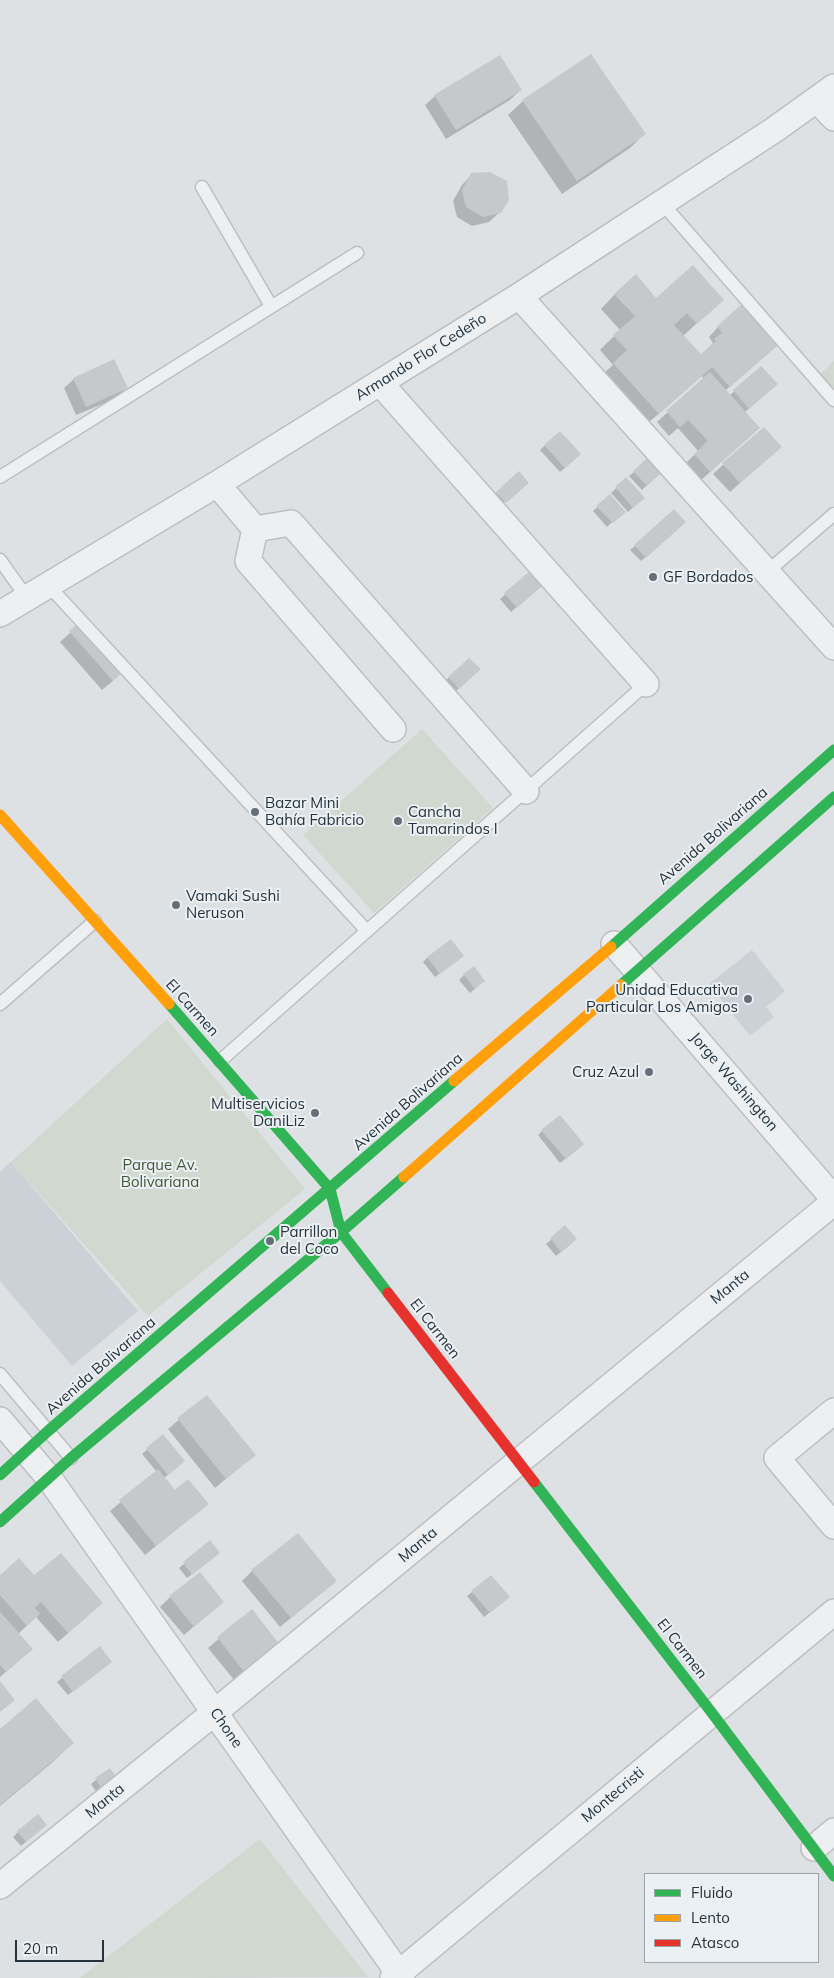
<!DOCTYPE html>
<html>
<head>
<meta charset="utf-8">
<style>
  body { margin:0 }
  #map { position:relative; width:834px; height:1978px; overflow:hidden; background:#dee1e4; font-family:Mulish,sans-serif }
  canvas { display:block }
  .legend { position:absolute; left:644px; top:1873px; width:175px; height:90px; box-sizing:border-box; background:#ebf0f4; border:1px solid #9ca4aa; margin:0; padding:6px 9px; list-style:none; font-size:15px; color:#26323c }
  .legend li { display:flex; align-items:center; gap:10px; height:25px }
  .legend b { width:25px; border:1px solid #9ca4aa }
  .scale { position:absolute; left:15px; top:1940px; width:89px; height:22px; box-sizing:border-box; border:2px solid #26323c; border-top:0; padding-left:6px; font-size:15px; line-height:18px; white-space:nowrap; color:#26323c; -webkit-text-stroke:4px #ebf0f4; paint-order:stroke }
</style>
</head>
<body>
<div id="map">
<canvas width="834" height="1978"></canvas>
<ul class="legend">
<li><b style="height:6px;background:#30b455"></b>Fluido</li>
<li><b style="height:6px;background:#ff9f0a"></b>Lento</li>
<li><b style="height:6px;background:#e5322d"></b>Atasco</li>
</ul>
<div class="scale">20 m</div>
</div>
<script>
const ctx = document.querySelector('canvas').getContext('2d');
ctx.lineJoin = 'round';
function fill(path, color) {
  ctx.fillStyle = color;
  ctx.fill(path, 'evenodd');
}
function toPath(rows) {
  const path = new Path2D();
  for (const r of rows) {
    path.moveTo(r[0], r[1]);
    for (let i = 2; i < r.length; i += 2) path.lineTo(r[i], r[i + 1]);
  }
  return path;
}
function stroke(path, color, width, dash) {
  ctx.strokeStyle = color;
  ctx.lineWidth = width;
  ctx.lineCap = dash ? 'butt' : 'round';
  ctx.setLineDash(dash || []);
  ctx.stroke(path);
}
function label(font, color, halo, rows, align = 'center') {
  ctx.font = font + ' Mulish,sans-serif';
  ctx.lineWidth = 4;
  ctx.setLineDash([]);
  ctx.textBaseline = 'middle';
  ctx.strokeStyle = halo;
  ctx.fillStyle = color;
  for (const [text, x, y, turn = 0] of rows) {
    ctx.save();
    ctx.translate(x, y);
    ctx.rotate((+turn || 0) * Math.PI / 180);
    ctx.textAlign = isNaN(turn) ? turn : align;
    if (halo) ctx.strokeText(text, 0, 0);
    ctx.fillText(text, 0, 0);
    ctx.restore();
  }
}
const built = toPath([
  [752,950,785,991,766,1007,774,1017,750,1036,709,984],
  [11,1162,138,1311,72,1366,0,1281,0,1172]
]);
const green = toPath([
  [834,361,834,392,819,375],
  [422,729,493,808,374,913,303,835],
  [167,1019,305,1189,148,1316,11,1162],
  [260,1839,368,1977,80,1978]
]);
const shadow = toPath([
  [520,90,510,100,446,139,425,105,435,96],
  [523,101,644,134,630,148,562,194,508,115],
  [472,174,500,212,489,222,472,226,457,217,453,201,462,185],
  [615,294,656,299,722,300,682,337,701,356,713,343,709,337,718,327,774,348,725,391,729,396,761,367,771,389,744,413,748,438,700,481,685,464,698,451,678,428,669,436,657,422,704,379,702,376,648,423,604,373,613,365,600,350,620,330,601,309],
  [74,379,126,388,117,398,76,415,64,388],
  [764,428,770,456,730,492,713,474],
  [560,432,575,459,560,472,540,450],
  [634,472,659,473,642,490,629,476],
  [626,479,643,498,628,512,611,493],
  [523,487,500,506,492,497,497,493],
  [609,496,619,516,607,527,593,511],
  [680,527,641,561,630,550,635,546],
  [529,574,535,591,511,612,500,599],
  [81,623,113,681,102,690,60,642],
  [469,659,479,669,454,693,444,682],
  [428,957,457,960,435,977,423,962],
  [464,975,479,985,470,993,459,980],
  [542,1131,578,1149,560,1163,538,1135],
  [565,1227,571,1244,556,1256,546,1244],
  [207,1396,254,1455,215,1488,168,1429],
  [163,1436,179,1466,164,1478,189,1519,145,1555,110,1511,157,1472,142,1454],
  [210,1542,214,1557,187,1578,179,1568],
  [252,1571,336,1581,280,1627,242,1581],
  [0,1577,34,1577,102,1603,58,1642,36,1617,18,1634,21,1659,0,1677],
  [472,1592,503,1602,484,1617,467,1596],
  [170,1597,222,1602,184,1635,160,1607],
  [252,1611,269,1654,235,1681,208,1648],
  [99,1648,105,1667,68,1695,57,1682],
  [0,1730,72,1743,54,1761,0,1806],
  [110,1769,116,1778,97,1793,91,1784],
  [41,1829,21,1846,13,1837,18,1832]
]);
const building = toPath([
  [591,54,646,134,577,181,522,100],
  [500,55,522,90,456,130,434,95],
  [490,172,507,181,509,200,501,213,483,217,466,207,462,190,471,173],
  [693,265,724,300,697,324,687,313,674,325,701,354,716,341,714,339,722,333,717,326,742,304,785,339,730,387,712,367,659,414,613,363,627,350,613,335,635,316,614,294,636,274,656,298],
  [114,359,128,388,86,407,73,378],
  [761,366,778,384,749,409,733,390],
  [710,372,760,428,710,472,694,454,708,441,688,420,680,427,666,411],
  [764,427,782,447,740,483,722,463],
  [560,431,581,454,565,468,544,445],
  [647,458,661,473,647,486,633,471],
  [519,471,529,483,506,503,496,492],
  [626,477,645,498,633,508,615,487],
  [610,494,626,512,613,523,596,506],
  [674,509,686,522,646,558,634,545],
  [529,572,542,586,517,608,504,593],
  [81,621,124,671,113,681,69,631],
  [469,658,481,669,459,689,448,677],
  [451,939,464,956,440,974,427,957],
  [474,966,485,981,475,989,463,974],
  [560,1115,584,1144,566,1159,541,1130],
  [565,1225,577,1239,561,1252,550,1238],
  [207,1395,256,1455,226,1479,177,1418],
  [163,1434,185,1461,168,1475,146,1448],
  [158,1469,175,1490,188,1479,209,1504,156,1546,119,1500],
  [298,1533,337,1581,291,1618,251,1570],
  [210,1540,220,1553,192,1575,183,1562],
  [61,1553,103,1603,68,1633,41,1602,35,1608,40,1614,27,1626,0,1595,0,1575,19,1558,34,1575],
  [200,1572,224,1602,194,1627,169,1596],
  [491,1575,510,1597,490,1613,471,1591],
  [252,1609,280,1645,245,1673,217,1637],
  [0,1612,33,1649,6,1672,0,1665],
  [100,1646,112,1662,73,1692,61,1676],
  [0,1681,15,1700,0,1712],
  [36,1698,74,1743,0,1805,0,1729],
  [110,1768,118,1779,102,1789,95,1778],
  [38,1814,47,1825,26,1842,17,1831]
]);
const lane = toPath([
  [202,187,271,306],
  [662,203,834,400],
  [0,477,357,253],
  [0,560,27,598],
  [767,572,834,514],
  [48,585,367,931],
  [0,1004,95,921],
  [220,1061,646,684],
  [0,1374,71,1458]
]);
const street = toPath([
  [817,100,834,118],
  [519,296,834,647],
  [380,383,646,684],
  [217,484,255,529,291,523,526,791],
  [255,529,248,561,393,729],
  [0,614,217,484,519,296,774,130,834,87],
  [614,944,834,1199],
  [834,1411,777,1458,834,1526],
  [0,1420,49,1478,402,1978],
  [814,1848,834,1831],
  [0,1886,215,1712,834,1202],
  [393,1978,834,1612]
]);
const fast = toPath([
  [611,947,834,750],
  [621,985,834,797],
  [169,1004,330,1189,341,1232,388,1293],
  [0,1475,48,1431,454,1081],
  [534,1482,712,1713,834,1876],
  [0,1522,71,1458,341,1232,404,1177]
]);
const slow = toPath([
  [0,815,169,1004],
  [454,1081,611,947],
  [404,1177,621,985]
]);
const jam = toPath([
  [388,1293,534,1482]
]);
const markers = [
  [653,577,5,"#666f77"],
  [255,812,5,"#666f77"],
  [398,821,5,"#666f77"],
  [176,905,5,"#666f77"],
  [748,999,5,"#666f77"],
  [649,1072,5,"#666f77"],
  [315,1113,5,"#666f77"],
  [270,1241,5,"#666f77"]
];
const streetNames = [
  ["Armando Flor Cedeño",421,357,-32],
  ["Avenida Bolivariana",713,836,-41],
  ["El Carmen",192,1008,48],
  ["Jorge Washington",734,1082,49],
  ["Avenida Bolivariana",408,1102,-41],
  ["Manta",730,1287,-39],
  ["El Carmen",435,1329,52],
  ["Avenida Bolivariana",101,1366,-41],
  ["Manta",418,1545,-40],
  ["El Carmen",682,1649,52],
  ["Chone",226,1728,55],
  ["Montecristi",613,1795,-40],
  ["Manta",105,1801,-39]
];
const poiNames = [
  ["GF Bordados",663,577],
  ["Bazar Mini",265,803],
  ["Bahía Fabricio",265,820],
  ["Cancha",408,812],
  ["Tamarindos I",408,829],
  ["Vamaki Sushi",186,896],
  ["Neruson",186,913],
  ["Unidad Educativa",738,990,"right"],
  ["Particular Los Amigos",738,1007,"right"],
  ["Cruz Azul",639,1072,"right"],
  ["Multiservicios",305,1104,"right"],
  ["DaniLiz",305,1121,"right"],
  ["Parrillon",280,1232],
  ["del Coco",280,1249]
];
const parkNames = [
  ["Parque Av.",160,1165],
  ["Bolivariana",160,1182]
];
fill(built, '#ccd1d7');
fill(green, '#d0d8cf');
fill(shadow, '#0003');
fill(building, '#c6c9cc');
stroke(lane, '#bdbfc2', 15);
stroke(street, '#bdbfc2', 28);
stroke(lane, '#eeeff1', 12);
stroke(street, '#eeeff1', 25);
stroke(fast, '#30b455', 11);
stroke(slow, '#ff9f0a', 11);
stroke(jam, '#e5322d', 11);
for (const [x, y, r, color] of markers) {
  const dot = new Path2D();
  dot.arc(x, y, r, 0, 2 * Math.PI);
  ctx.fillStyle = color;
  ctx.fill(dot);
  stroke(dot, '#ebf0f4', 2);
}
label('15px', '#26323c', '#ebf0f4', streetNames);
label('15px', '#26323c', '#ebf0f4', poiNames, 'left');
label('15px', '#405833', '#ebf0f4', parkNames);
</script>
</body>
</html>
